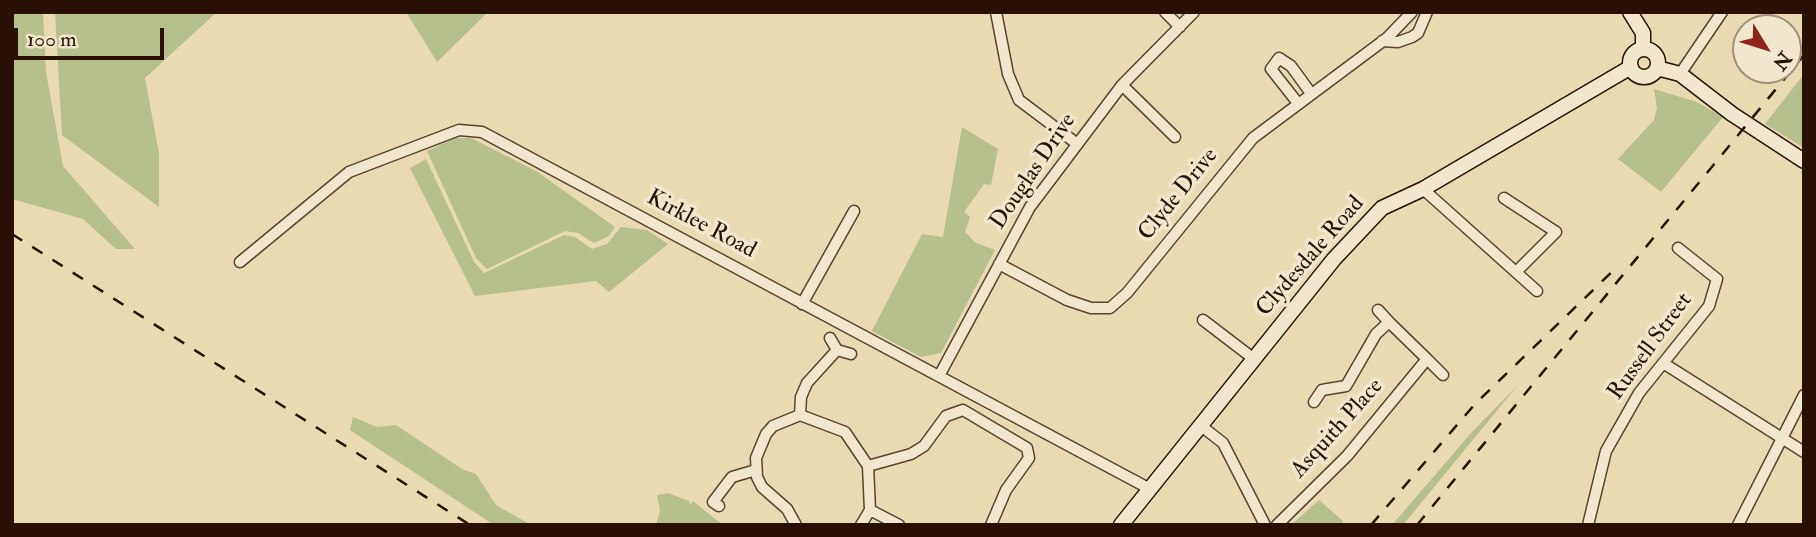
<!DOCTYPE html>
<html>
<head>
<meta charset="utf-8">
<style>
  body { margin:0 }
  #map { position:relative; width:1816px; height:537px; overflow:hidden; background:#e9dab1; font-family:"IM FELL Double Pica",serif }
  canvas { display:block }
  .frame { position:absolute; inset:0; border:14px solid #291003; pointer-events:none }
  .north { position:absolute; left:1732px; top:14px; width:70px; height:70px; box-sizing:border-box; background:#f1e7cc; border:2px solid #a1917c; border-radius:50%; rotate:128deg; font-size:19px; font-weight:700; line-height:28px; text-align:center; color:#291003 }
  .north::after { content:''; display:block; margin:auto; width:24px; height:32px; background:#8f2418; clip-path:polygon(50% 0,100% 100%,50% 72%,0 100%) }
  .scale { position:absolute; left:14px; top:28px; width:150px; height:32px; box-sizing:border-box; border:4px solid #291003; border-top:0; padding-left:9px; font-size:21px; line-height:24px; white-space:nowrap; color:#291003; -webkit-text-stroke:5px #f1e7cc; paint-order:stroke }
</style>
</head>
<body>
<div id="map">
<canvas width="1816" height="537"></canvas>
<div class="frame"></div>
<div class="north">N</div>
<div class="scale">100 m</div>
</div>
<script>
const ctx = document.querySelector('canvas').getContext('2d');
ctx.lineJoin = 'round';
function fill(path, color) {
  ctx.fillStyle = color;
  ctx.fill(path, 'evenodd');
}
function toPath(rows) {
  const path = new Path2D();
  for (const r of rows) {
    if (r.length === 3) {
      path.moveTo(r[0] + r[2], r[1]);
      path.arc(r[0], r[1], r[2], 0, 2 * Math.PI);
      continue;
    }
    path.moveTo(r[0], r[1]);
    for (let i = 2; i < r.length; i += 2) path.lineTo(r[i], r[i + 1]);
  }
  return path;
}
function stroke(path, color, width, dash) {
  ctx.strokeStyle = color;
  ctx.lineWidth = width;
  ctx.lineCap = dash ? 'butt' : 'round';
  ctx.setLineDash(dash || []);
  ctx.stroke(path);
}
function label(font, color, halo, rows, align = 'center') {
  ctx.font = font + ' "IM FELL Double Pica",serif';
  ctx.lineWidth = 7;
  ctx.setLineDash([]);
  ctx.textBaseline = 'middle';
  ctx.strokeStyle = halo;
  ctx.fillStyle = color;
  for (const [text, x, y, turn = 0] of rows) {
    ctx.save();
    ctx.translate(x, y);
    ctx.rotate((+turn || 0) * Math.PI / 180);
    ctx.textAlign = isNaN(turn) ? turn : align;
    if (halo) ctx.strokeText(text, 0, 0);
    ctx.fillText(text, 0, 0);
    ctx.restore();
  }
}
const green = toPath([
  [12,12,43,12,46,72,63,166,135,249,116,249,83,219,12,199],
  [55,12,217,12,145,78,159,153,159,207,62,135],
  [406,12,488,12,437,62],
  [1804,74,1804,148,1765,124],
  [1654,89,1697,102,1723,117,1661,192,1618,159,1654,120,1657,108],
  [962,127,998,149,991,185,984,184,964,212,970,217,965,232,976,243,995,250,941,353,921,357,872,331,922,234,943,237],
  [455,138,471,138,536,171,615,227,609,236,594,243,578,233,565,231,487,269,476,258,427,151],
  [426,159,474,262,484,273,564,235,575,237,592,249,607,244,621,227,647,230,668,244,609,292,596,281,475,296,410,168],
  [1518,385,1403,525,1392,525,1471,433],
  [353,417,377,427,396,425,462,469,476,474,496,505,531,525,494,525,350,430],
  [668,493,689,501,690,505,693,501,723,525,656,525,660,511,657,495],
  [1319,500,1343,521,1341,525,1291,525]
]);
const street = toPath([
  [996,12,1008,74,1019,100,1076,143],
  [1165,12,1180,27],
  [1382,41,1398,42,1412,37,1418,33,1427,12],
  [1680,74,1722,12],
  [1122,85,1175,137],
  [1297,102,1271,69,1279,58,1291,66,1310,92],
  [1423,189,1537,291],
  [1504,198,1556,232,1516,272],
  [240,262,349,172,459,130,482,132,1150,489],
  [999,264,1067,300,1091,308,1110,308,1127,293,1253,138,1387,38,1412,12],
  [802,304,854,211],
  [1378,310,1389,322],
  [1203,320,1254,359],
  [830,338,837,350],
  [1427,359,1443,375],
  [1663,363,1804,452],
  [939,376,1030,207,1122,85,1194,12],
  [800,415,801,397,807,383,837,350,851,354],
  [1200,425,1223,443,1265,525],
  [868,466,911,454,924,446,946,416,963,410,1027,448,1029,458,1006,490,991,525],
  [719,506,713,502,732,477,756,470],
  [870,510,899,525],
  [796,525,787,509,762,487,757,477,756,458,766,434,773,426,800,415,845,432,868,466,870,510,861,525],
  [1277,525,1347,456,1427,359,1389,322,1376,334,1346,386,1322,390,1314,402],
  [1588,525,1606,451,1639,393,1709,306,1717,279,1678,248],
  [1738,525,1804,395]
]);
const secondary = toPath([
  [1630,12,1643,33,1643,49],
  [1644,63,14],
  [1657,68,1680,74,1732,114,1804,161],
  [1121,525,1334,259,1382,208,1423,189,1631,67]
]);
const rail = toPath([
  [12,234,470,525],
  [1371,525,1475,404,1618,266],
  [1417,525,1804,55]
]);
const streetNames = [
  ["Douglas Drive",1034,172,-56],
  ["Clyde Drive",1179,195,-51],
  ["Kirklee Road",701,225,28],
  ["Clydesdale Road",1311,257,-49],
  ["Russell Street",1651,347,-54],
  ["Asquith Place",1338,429,-48]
];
fill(green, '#b6c08c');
stroke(street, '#59422e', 13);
stroke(secondary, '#291003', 17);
stroke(street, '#f1e7cc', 10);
stroke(secondary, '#f1e7cc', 14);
stroke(rail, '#291003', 2.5, [12, 12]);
label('23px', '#291003', '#f1e7cc', streetNames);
</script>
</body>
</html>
